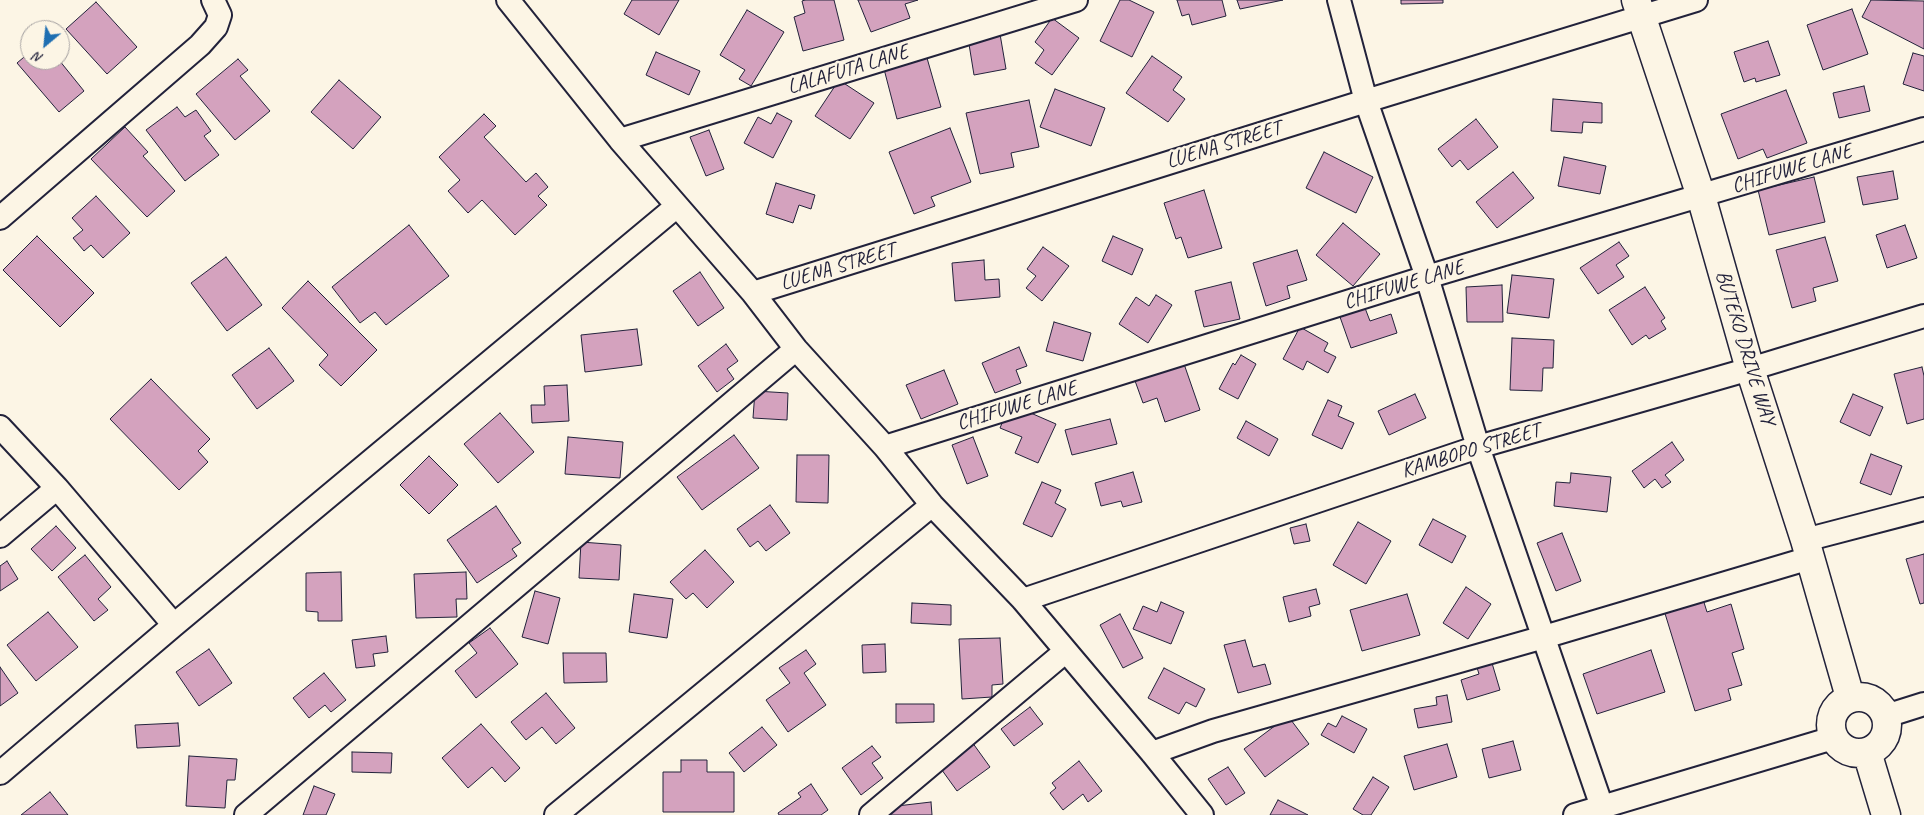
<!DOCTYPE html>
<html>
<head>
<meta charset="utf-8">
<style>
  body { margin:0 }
  #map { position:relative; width:1924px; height:815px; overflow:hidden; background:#fcf5e5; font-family:Caveat,sans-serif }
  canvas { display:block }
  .north { position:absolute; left:20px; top:20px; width:50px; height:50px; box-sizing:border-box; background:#fcf5e5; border:1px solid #a5a1a1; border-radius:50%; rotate:208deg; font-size:14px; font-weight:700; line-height:20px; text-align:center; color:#22223b }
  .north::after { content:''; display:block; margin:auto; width:18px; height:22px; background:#1f6fb2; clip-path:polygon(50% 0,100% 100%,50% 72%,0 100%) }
</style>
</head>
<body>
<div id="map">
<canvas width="1924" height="815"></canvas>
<div class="north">N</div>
</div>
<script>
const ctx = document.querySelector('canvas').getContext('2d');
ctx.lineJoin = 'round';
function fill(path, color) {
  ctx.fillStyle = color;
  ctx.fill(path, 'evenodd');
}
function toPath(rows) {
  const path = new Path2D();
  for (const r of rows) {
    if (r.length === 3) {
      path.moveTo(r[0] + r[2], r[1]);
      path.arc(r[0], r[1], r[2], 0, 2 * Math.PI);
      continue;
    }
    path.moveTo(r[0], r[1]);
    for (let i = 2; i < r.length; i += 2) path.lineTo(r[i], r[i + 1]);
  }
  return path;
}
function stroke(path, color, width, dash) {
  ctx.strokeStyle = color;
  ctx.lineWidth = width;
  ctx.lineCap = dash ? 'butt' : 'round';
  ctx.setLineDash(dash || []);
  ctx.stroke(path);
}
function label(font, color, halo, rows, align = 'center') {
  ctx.font = font + ' Caveat,sans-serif';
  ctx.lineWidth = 5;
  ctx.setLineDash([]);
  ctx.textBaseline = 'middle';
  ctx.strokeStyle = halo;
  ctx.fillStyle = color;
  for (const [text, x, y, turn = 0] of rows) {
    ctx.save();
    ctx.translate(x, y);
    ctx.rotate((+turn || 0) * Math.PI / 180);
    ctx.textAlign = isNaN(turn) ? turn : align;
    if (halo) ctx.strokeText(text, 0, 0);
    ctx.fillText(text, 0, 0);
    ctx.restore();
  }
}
const building = toPath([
  [632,0,679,0,659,35,624,14,632,0],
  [805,0,834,0,844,40,803,51,794,17,805,13,802,1,805,0],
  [858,0,918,0,905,4,910,18,871,32,858,0],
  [1120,0,1129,0,1154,12,1132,57,1100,41,1120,0],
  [1177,0,1222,0,1226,16,1192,25,1189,14,1182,16,1177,0],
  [1237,0,1283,0,1240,9,1237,0],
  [1401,0,1443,0,1443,3,1401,4,1401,0],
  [1871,0,1924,1,1924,49,1862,17,1871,0],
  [96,2,137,47,107,74,66,29,96,2],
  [1852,9,1868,54,1823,70,1807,25,1852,9],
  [747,10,784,32,751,86,739,79,745,70,720,55,747,10],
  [1052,18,1079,38,1052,75,1035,63,1044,50,1035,42,1052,18],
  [1000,34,1006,69,974,75,968,38,1000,34],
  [1768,41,1780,75,1756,82,1755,78,1744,82,1734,52,1768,41],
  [30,52,30,60,59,60,84,91,59,112,17,63,30,52],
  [656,52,700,71,689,95,646,75,656,52],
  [1913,53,1924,56,1924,91,1903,84,1913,53],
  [1152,56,1182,77,1173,90,1185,99,1168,122,1126,93,1152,56],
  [927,58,941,107,897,119,884,69,927,58],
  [238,59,248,70,240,76,270,111,235,140,196,94,238,59],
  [339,80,381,117,353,149,311,112,339,80],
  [839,80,874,103,850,139,815,116,839,80],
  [1864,86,1870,111,1839,118,1833,93,1864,86],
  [1055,89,1105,108,1091,146,1040,127,1055,89],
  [1786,90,1807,143,1767,158,1763,149,1738,159,1721,114,1786,90],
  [1553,99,1602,103,1602,123,1583,122,1582,133,1551,131,1553,99],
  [1029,100,1039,147,1011,153,1014,167,980,174,966,113,1029,100],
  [177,107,185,117,196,110,211,131,204,136,219,155,185,181,146,130,177,107],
  [777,113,792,121,773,158,744,143,758,117,771,124,777,113],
  [484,114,496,126,484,137,526,182,536,173,548,187,538,196,547,205,515,235,482,200,468,213,448,191,460,180,439,157,484,114],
  [1476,119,1498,147,1468,170,1460,160,1452,167,1438,149,1476,119],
  [125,127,148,152,143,156,175,191,147,217,91,159,125,127],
  [950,128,971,182,931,197,935,206,914,214,889,152,950,128],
  [709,130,724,169,706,176,690,137,709,130],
  [1324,152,1373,177,1356,213,1306,188,1324,152],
  [1564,157,1606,166,1600,194,1558,186,1564,157],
  [1893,171,1898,199,1863,205,1857,177,1893,171],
  [1513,172,1534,198,1497,228,1476,202,1513,172],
  [1814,177,1825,222,1769,235,1758,190,1814,177],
  [776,183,815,195,811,209,799,205,793,223,766,214,776,183],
  [1204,190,1222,248,1188,258,1181,237,1176,239,1164,203,1204,190],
  [96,196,130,233,103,258,91,245,84,251,73,238,83,230,72,218,96,196],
  [1343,223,1380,254,1353,286,1316,255,1343,223],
  [409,225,449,276,386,325,375,312,360,323,332,287,409,225],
  [1905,225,1917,258,1887,268,1876,235,1905,225],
  [37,236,94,293,60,327,3,270,37,236],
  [1113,236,1143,249,1132,275,1102,261,1113,236],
  [1825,237,1838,281,1813,288,1816,301,1792,308,1776,250,1825,237],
  [1619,242,1629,256,1616,265,1624,277,1598,294,1580,268,1619,242],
  [1043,247,1069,266,1042,301,1026,288,1036,276,1027,269,1043,247],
  [1297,250,1307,280,1287,286,1290,298,1266,306,1253,263,1297,250],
  [226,257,262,305,227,331,191,283,226,257],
  [984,260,985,280,999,279,1000,297,955,301,952,263,984,260],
  [700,272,724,308,698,326,673,291,700,272],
  [1512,275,1554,279,1549,318,1507,313,1512,275],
  [308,281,377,350,341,386,319,365,328,355,282,308,308,281],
  [1231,282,1240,319,1204,327,1195,291,1231,282],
  [1502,285,1503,322,1467,322,1466,287,1502,285],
  [1645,287,1665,318,1661,321,1666,329,1649,339,1646,335,1632,345,1609,310,1645,287],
  [1156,295,1172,305,1148,343,1119,324,1136,297,1149,306,1156,295],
  [1365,308,1370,321,1391,314,1397,333,1351,348,1340,317,1365,308],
  [1054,322,1091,333,1083,361,1046,351,1054,322],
  [1300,327,1328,343,1324,351,1336,357,1328,373,1307,361,1303,370,1283,359,1300,327],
  [637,329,642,365,585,372,581,335,637,329],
  [1512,338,1554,340,1553,368,1543,368,1542,391,1510,390,1512,338],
  [726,344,738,361,727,369,734,379,717,392,698,366,726,344],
  [1019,347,1027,366,1016,370,1021,383,995,393,982,363,1019,347],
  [269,348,294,381,257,409,232,375,269,348],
  [1241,355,1256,364,1238,399,1219,389,1233,363,1235,365,1241,355],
  [1183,361,1200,410,1165,422,1157,398,1143,403,1134,378,1183,361],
  [1922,367,1924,376,1924,419,1907,424,1894,374,1922,367],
  [944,370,958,404,921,419,906,385,944,370],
  [151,379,210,439,198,451,208,462,179,490,110,419,151,379],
  [567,385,569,421,532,423,531,405,545,405,544,386,567,385],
  [755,391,788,393,787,420,753,418,755,391],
  [1415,394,1426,418,1389,435,1378,411,1415,394],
  [1853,394,1883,407,1870,436,1840,422,1853,394],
  [1328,400,1342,406,1338,416,1354,423,1342,449,1312,435,1328,400],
  [1010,404,1056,424,1038,463,1015,453,1022,437,1000,428,1010,404],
  [500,413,534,452,498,483,464,444,500,413],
  [1110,419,1117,444,1072,455,1065,430,1110,419],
  [1246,421,1278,439,1269,456,1237,438,1246,421],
  [734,435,759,468,702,510,677,477,734,435],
  [568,437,623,442,620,478,565,474,568,437],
  [973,437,988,476,967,484,952,445,973,437],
  [1672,442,1684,460,1665,475,1671,482,1662,488,1655,479,1644,488,1632,471,1672,442],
  [1871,454,1902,466,1891,495,1860,483,1871,454],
  [797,455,829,455,828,503,796,502,797,455],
  [429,456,458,485,429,514,400,485,429,456],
  [1133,472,1142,502,1123,507,1121,501,1101,506,1095,483,1133,472],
  [1571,473,1611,477,1607,512,1554,506,1556,482,1570,483,1571,473],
  [1042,482,1061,490,1055,503,1066,509,1052,537,1023,524,1042,482],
  [770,505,790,533,766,551,758,541,750,547,737,529,770,505],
  [496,506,521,543,512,549,517,556,477,583,447,540,496,506],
  [1433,519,1466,536,1452,563,1419,545,1433,519],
  [1358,522,1391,541,1366,584,1333,565,1358,522],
  [1306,524,1310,541,1294,544,1290,528,1306,524],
  [56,526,76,548,52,571,31,549,56,526],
  [1562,533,1581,581,1556,591,1537,543,1562,533],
  [581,542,621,545,619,580,579,578,581,542],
  [705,550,734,582,707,608,693,593,686,599,670,582,705,550],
  [1924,554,1924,603,1920,604,1906,559,1924,554],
  [85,555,111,587,98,599,108,610,94,621,58,577,85,555],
  [7,561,18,579,0,591,0,566,7,561],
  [341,572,342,621,318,621,318,612,306,611,306,573,341,572],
  [466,572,467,599,456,599,457,617,416,618,414,574,466,572],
  [1466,587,1491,604,1468,639,1443,623,1466,587],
  [1316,589,1320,604,1309,607,1311,616,1289,622,1283,597,1316,589],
  [535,591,560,598,548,644,522,637,535,591],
  [634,594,673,599,667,638,629,632,634,594],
  [1407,594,1420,635,1362,651,1350,610,1407,594],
  [1702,596,1707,612,1731,604,1744,649,1732,653,1742,685,1728,689,1731,700,1695,711,1663,607,1702,596],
  [1161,602,1184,612,1171,644,1133,629,1143,606,1157,612,1161,602],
  [912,603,951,605,951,625,911,623,912,603],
  [48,612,78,647,36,681,7,645,48,612],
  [1120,614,1143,658,1123,668,1100,625,1120,614],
  [490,628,518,664,476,698,455,671,477,653,469,643,490,628],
  [386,636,388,652,373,654,375,666,356,668,352,640,386,636],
  [1000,638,1003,684,992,685,992,697,962,699,959,639,1000,638],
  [1245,640,1253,667,1265,664,1271,684,1238,693,1224,645,1245,640],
  [885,644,886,672,863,673,862,645,885,644],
  [209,649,232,683,199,706,176,672,209,649],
  [806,650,816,664,804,673,826,705,788,732,766,700,790,683,779,668,806,650],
  [1651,650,1665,692,1597,714,1583,674,1651,650],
  [563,653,606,653,607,682,564,683,563,653],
  [1489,653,1500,690,1467,700,1461,680,1479,674,1474,658,1489,653],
  [0,667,18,693,0,706,0,667],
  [1164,668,1205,689,1196,707,1186,702,1179,714,1148,698,1164,668],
  [324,673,346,700,331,712,325,705,309,718,293,698,324,673],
  [546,693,575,728,556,744,542,727,526,740,511,722,546,693],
  [1447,695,1452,722,1418,728,1414,709,1437,705,1436,697,1447,695],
  [896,704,934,704,934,722,896,723,896,704],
  [1030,707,1043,724,1014,746,1001,729,1030,707],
  [1288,716,1309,744,1265,777,1244,749,1288,716],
  [1342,716,1367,729,1354,753,1321,735,1328,723,1336,727,1342,716],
  [178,723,180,746,137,748,135,725,178,723],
  [481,724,520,768,505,782,492,767,468,788,442,758,481,724],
  [762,727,777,745,744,772,729,753,762,727],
  [1513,741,1521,770,1489,778,1482,749,1513,741],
  [972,742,990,767,957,791,939,766,972,742],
  [1447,744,1457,777,1414,790,1404,756,1447,744],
  [872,746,881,757,872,763,883,778,861,795,842,768,872,746],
  [352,752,392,753,391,773,352,772,352,752],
  [189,756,237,759,235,780,227,780,225,808,186,806,189,756],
  [681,760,707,760,707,772,734,772,734,812,663,812,663,772,681,772,681,760],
  [1079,761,1102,791,1088,802,1083,794,1063,810,1050,793,1056,788,1052,783,1079,761],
  [1228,767,1245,793,1226,805,1208,779,1228,767],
  [1373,777,1389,787,1371,815,1363,815,1353,809,1373,777],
  [811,784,828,810,821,815,779,815,778,813,801,797,798,793,811,784],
  [314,786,335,794,326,815,303,815,314,786],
  [50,792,68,815,21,815,50,792],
  [1278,800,1308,815,1270,815,1278,800],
  [931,802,932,815,881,815,880,808,931,802]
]);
const street = toPath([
  [508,0,620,140,753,293,796,349,885,447,932,505,1023,600,1152,753,1202,815],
  [1339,0,1366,101,1427,277,1478,447,1602,807],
  [620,140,1076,0],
  [0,218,200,45,216,27,220,15,213,0],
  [753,293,1366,101,1696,0],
  [0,427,57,488,174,625],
  [885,447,1427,277,1924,129],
  [0,536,57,488],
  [1805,540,1924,509],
  [1023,600,1478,447,1750,369,1924,316],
  [1886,716,1924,704],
  [1152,753,1213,731,1544,637,1810,558],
  [0,773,174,625,677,206],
  [246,815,796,349],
  [556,815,932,505],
  [871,815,1066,651],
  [1575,815,1833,738]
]);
const secondary = toPath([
  [1636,0,1701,196,1750,369,1805,540,1850,697],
  [1859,725,28],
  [1867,752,1886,815]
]);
const streetNames = [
  ["LALAFUTA LANE",848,70,-17],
  ["LUENA STREET",1224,145,-17],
  ["CHIFUWE LANE",1792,169,-17],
  ["LUENA STREET",838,267,-17],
  ["CHIFUWE LANE",1404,285,-17],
  ["BUTEKO DRIVE WAY",1745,348,73],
  ["CHIFUWE LANE",1017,406,-17],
  ["KAMBOPO STREET",1471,451,-17]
];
fill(building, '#d4a2be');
stroke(building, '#22223b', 1);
stroke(street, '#22223b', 26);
stroke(secondary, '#22223b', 31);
stroke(street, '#fcf5e5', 22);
stroke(secondary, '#fcf5e5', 28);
label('21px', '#22223b', '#fcf5e5', streetNames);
</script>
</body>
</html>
